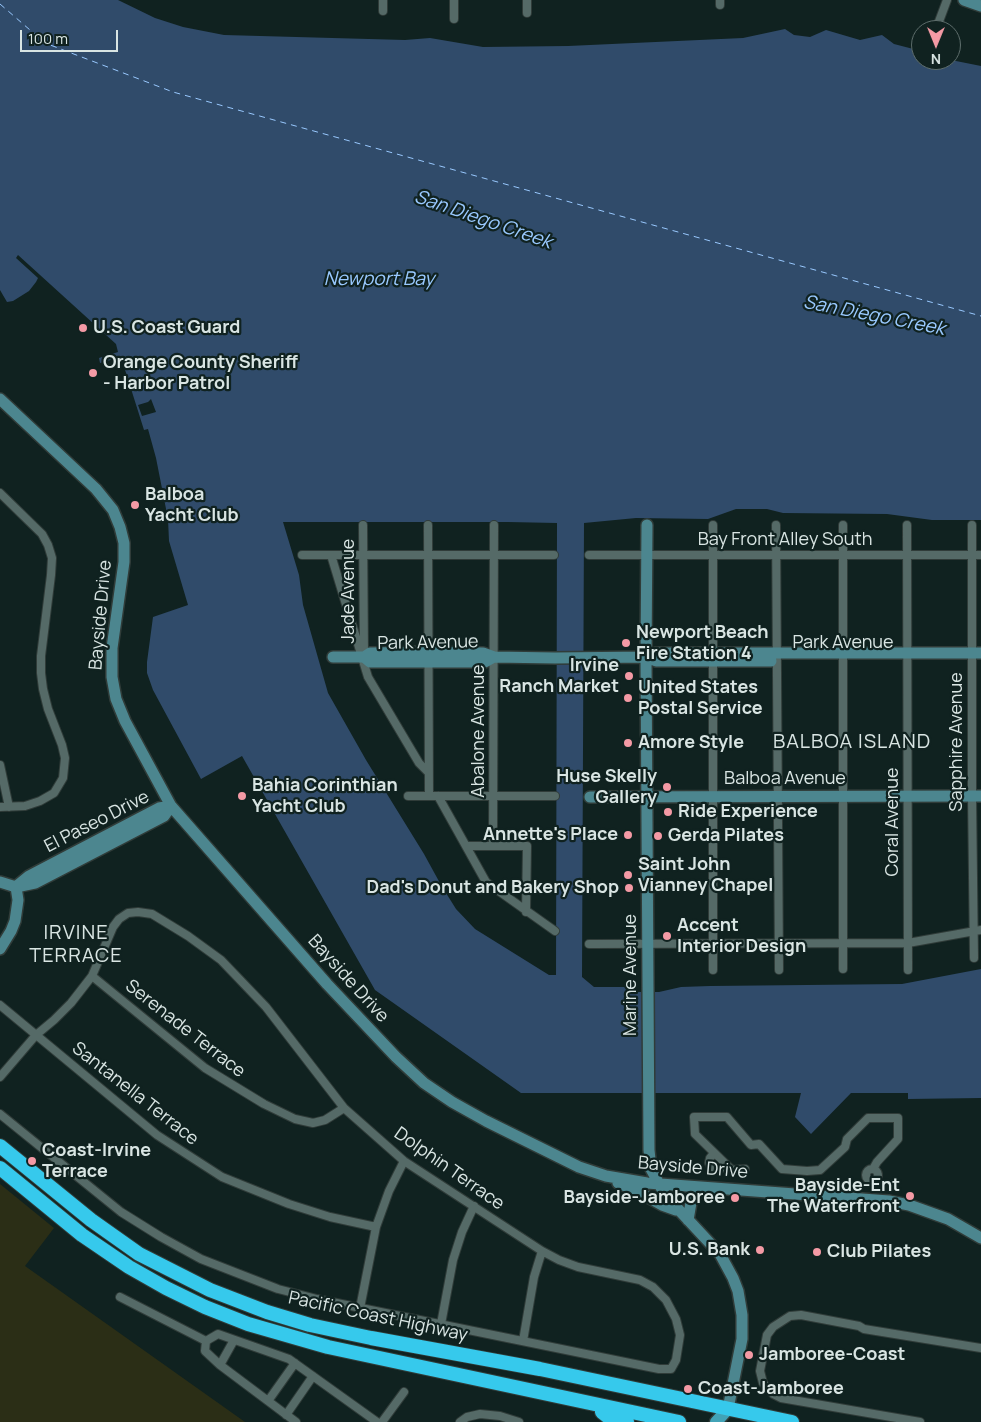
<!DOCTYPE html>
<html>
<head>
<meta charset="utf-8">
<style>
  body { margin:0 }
  #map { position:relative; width:981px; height:1422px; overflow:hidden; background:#102220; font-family:Manrope,sans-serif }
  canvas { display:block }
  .north { position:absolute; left:911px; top:20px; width:50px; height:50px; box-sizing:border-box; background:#102220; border:1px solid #60706e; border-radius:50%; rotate:180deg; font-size:14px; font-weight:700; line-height:20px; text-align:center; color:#d9e5e3 }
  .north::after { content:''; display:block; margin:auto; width:18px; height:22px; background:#f49aa5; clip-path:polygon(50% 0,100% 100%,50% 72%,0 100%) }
  .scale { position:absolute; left:20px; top:30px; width:98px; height:22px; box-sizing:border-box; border:2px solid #d9e5e3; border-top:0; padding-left:6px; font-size:15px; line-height:18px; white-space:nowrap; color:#d9e5e3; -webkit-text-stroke:4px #102220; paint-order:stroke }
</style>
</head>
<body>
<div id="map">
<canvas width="981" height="1422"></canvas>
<div class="north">N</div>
<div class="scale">100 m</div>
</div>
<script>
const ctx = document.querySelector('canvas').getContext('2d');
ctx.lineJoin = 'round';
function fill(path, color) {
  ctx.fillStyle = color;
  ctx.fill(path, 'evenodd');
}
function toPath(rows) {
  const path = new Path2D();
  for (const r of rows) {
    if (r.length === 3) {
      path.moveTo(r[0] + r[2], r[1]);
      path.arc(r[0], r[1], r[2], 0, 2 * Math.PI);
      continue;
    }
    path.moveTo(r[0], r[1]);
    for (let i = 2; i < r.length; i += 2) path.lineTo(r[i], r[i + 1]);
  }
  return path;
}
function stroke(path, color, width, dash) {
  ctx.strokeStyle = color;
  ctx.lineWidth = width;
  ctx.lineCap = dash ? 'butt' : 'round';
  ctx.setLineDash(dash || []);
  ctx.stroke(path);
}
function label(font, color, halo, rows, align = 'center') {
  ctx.font = font + ' Manrope,sans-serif';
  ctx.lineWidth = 4.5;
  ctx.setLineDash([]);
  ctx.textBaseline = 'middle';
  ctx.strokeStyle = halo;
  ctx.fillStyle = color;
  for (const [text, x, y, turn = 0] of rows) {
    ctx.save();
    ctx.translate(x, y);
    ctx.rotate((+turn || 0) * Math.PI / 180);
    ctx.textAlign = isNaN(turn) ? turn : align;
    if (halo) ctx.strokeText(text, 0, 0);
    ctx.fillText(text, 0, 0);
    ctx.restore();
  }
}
const green = toPath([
  [0,1184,54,1228,25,1266,245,1422,0,1422]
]);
const water = toPath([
  [0,0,118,0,155,18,183,27,224,35,405,40,430,38,483,47,568,46,743,38,785,29,794,35,810,37,826,30,860,40,882,35,894,44,921,51,921,60,951,60,981,66,981,520,932,520,887,514,783,513,767,509,736,509,708,519,636,518,584,523,582,977,594,987,626,987,637,992,659,992,681,987,710,986,902,984,981,969,981,1098,908,1099,908,1093,851,1093,811,1134,795,1117,801,1093,521,1093,375,990,242,756,201,779,153,690,147,673,147,662,153,617,188,605,169,541,168,519,156,458,148,429,144,430,121,357,100,363,99,358,118,352,116,344,18,255,16,258,38,278,36,282,29,291,13,301,7,302,0,290],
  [283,522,508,522,557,523,556,975,549,975,475,929,456,909,441,885,424,854,366,760,328,693,303,605,299,575]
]);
const pier = toPath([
  [151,399,156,412,142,416,138,405,148,402]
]);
const ferry = toPath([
  [0,4,45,43,173,92,981,316]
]);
const street = toPath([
  [454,0,454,19],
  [720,5,720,0],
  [383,11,383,0],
  [527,13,527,0],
  [938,24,947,0],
  [0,493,42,534,48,545,52,558,51,575,41,656,41,673,43,689,48,709,62,745,65,758,63,778,54,793,40,801,25,806,0,807],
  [363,525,364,656],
  [428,525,429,796],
  [713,525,713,970],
  [776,525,779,970],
  [843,525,843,969],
  [907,525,908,970],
  [972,525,972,796,974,958],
  [302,555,554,555],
  [331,555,368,677,419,763,428,772],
  [589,555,981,555],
  [0,765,9,807],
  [408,796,555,796],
  [438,796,486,882,555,931],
  [467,846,527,846,526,912],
  [493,846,494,525],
  [589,944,908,943,981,930],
  [92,976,205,1068,264,1104,295,1119,313,1123,325,1120,344,1108],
  [0,1005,157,1135,222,1177,289,1204,330,1217,376,1227],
  [0,1077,36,1035,54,1020,71,1003,92,976,113,927,119,919,128,913,138,912,152,914,188,936,221,960,266,1007,344,1108,404,1161,542,1251,559,1260,578,1267,640,1280,653,1287,666,1300,676,1319,680,1335,676,1360,671,1369,659,1369,317,1299,278,1289,201,1259,161,1237,121,1212,0,1114],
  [714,1153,710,1158,709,1163,711,1167,720,1169,726,1165],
  [872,1175,6],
  [745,1169,732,1170,695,1134,694,1117,727,1117,751,1145,759,1144,782,1169,807,1171,820,1170,845,1147,847,1139,868,1118,898,1118,898,1139,877,1162,873,1169],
  [120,1297,206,1341,205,1351,220,1365,296,1422],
  [360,1308,376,1227,389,1191,404,1161],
  [441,1324,453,1260,462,1232,474,1206],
  [206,1341,218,1334,289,1359,377,1422],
  [523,1341,534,1277,542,1251],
  [220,1365,234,1340],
  [268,1401,295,1363],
  [286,1415,313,1376],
  [382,1422,404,1392],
  [460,1422,467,1417,480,1414,500,1416,519,1422],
  [920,1422,781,1398,773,1394,763,1383,760,1371,767,1335,773,1327,790,1316,801,1315,859,1326,864,1329,981,1348]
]);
const secondary = toPath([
  [964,0,981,6],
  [0,399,96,489,113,510,120,527,124,543,124,562,112,648,112,677,116,699,125,721,171,806,327,984,396,1057,424,1083,452,1102,486,1121,579,1167,606,1176,647,1183,889,1201,909,1205,948,1219,981,1238],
  [647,525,646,657,649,1150,651,1169,665,1195,720,1254,733,1278,738,1291,742,1315,742,1339,728,1409],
  [333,657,364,657,370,653,428,652,483,653,494,657,555,658,646,657,656,653,981,653],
  [364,657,370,662,485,662,494,657],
  [646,657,656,661,771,661],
  [590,797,981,796],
  [0,882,16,887,35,883,164,816,171,806],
  [18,885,29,876,159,808,171,806],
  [0,949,11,931,15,921,18,900,16,887],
  [618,1183,635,1190,662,1205,676,1210],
  [688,1220,692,1197,712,1189]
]);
const primary = toPath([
  [716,1422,728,1409]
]);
const highway = toPath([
  [0,1146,91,1220,139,1254,210,1290,267,1312,310,1325,371,1338,540,1369,792,1422],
  [0,1168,82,1235,129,1267,166,1288,205,1307,248,1324,328,1347,679,1422],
  [602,1412,607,1416,627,1422]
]);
const markers = [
  [83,328,5,"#f49aa5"],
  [93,373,5,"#f49aa5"],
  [135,505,5,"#f49aa5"],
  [626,643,5,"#f49aa5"],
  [629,676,5,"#f49aa5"],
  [628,698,5,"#f49aa5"],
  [628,743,5,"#f49aa5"],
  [667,787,5,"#f49aa5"],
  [242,796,5,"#f49aa5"],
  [668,812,5,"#f49aa5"],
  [628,835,5,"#f49aa5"],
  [658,836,5,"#f49aa5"],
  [628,875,5,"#f49aa5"],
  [629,888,5,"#f49aa5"],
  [667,936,5,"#f49aa5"],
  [32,1161,5,"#f49aa5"],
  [910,1196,5,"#f49aa5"],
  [735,1198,5,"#f49aa5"],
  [760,1250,5,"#f49aa5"],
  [817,1252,5,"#f49aa5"],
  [749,1355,5,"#f49aa5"],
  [688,1389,5,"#f49aa5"]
];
const poiNames = [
  ["U.S. Coast Guard",93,328],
  ["Orange County Sheriff",103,363],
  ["- Harbor Patrol",103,384],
  ["Balboa",145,495],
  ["Yacht Club",145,516],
  ["Newport Beach",636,633],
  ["Fire Station 4",636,654],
  ["Irvine",619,666,"right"],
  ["Ranch Market",619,687,"right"],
  ["United States",638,688],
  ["Postal Service",638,709],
  ["Amore Style",638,743],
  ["Huse Skelly",657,777,"right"],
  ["Gallery",657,798,"right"],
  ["Bahia Corinthian",252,786],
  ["Yacht Club",252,807],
  ["Ride Experience",678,812],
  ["Annette's Place",618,835,"right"],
  ["Gerda Pilates",668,836],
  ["Saint John",638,865],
  ["Vianney Chapel",638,886],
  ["Dad's Donut and Bakery Shop",619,888,"right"],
  ["Accent",677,926],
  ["Interior Design",677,947],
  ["Coast-Irvine",42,1151],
  ["Terrace",42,1172],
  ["Bayside-Ent",900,1186,"right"],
  ["The Waterfront",900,1207,"right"],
  ["Bayside-Jamboree",725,1198,"right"],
  ["U.S. Bank",750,1250,"right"],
  ["Club Pilates",827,1252],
  ["Jamboree-Coast",759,1355],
  ["Coast-Jamboree",698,1389]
];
const streetNames = [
  ["Bay Front Alley South",785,540],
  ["Jade Avenue",349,591,-90],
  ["Bayside Drive",101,615,-85],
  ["Park Avenue",428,643,-1],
  ["Park Avenue",843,643],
  ["Abalone Avenue",479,731,-90],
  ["Sapphire Avenue",957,742,-90],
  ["Balboa Avenue",785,779],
  ["El Paseo Drive",97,822,-27],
  ["Coral Avenue",893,822,-90],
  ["Marine Avenue",631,975,-90],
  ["Bayside Drive",348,979,48],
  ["Serenade Terrace",185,1029,38],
  ["Santanella Terrace",135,1094,38],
  ["Bayside Drive",693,1168,5],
  ["Dolphin Terrace",449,1169,35],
  ["Pacific Coast Highway",378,1317,12]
];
const waterNames = [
  ["San Diego Creek",483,220,19],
  ["Newport Bay",379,280],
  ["San Diego Creek",874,316,11]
];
const quarterNames = [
  ["BALBOA ISLAND",852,742],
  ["IRVINE",76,933],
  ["TERRACE",76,956]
];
fill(green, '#2b2e16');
fill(water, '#304b6a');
fill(pier, '#102220');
stroke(ferry, '#99c9ff', 1, [6, 5]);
stroke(street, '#303c39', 10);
stroke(secondary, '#303c39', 14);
stroke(primary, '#303c39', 15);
stroke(highway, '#303c39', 16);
stroke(street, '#556a67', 8);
stroke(secondary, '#4c868f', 11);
stroke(primary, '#42a3b7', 12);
stroke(highway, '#36c9ec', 14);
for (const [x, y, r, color] of markers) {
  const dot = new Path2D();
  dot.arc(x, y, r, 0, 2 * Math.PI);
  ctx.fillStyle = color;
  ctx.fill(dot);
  stroke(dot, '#102220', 2);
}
label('bold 18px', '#d9e5e3', '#102220', poiNames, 'left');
label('18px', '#d9e5e3', '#102220', streetNames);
label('italic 19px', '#99c9ff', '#102220', waterNames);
ctx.letterSpacing = '1px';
label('20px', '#d9e5e3', '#102220', quarterNames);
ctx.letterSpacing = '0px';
</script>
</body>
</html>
